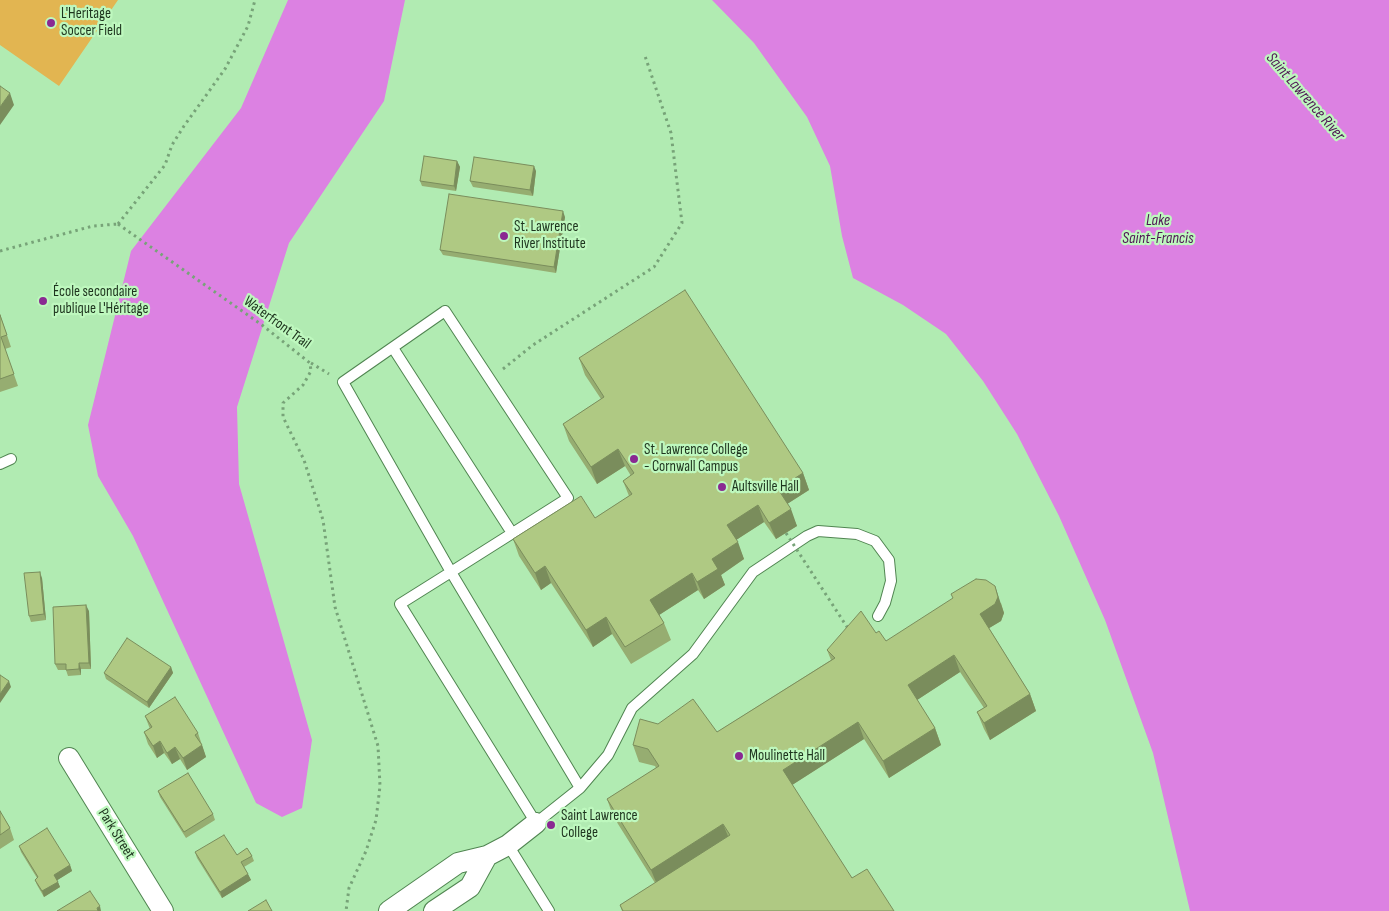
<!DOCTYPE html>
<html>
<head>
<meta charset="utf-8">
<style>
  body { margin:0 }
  canvas { display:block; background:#b1ebb2 }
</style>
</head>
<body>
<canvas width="1389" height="911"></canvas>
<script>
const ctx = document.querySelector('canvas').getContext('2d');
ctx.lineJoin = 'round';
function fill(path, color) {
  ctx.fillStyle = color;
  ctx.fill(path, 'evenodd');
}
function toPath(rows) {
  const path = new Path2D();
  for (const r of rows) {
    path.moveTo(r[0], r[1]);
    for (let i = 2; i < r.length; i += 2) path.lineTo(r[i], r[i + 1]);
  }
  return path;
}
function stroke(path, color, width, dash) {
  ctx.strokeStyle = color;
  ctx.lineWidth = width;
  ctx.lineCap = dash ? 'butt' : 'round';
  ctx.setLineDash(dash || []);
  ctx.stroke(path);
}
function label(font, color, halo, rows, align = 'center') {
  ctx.font = font + ' "Sofia Sans Condensed",sans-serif';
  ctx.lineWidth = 4.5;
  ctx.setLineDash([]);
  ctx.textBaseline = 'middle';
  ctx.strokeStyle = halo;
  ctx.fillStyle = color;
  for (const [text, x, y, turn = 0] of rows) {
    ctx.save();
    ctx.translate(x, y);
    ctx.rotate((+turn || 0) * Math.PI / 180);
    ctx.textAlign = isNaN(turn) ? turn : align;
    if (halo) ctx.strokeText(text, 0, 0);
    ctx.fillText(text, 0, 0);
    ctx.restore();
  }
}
const green = toPath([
  [0,0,118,0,59,86,0,45]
]);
const water = toPath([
  [288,0,405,0,384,101,289,243,237,407,239,484,312,740,302,808,282,817,256,803,133,536,98,476,88,425,131,251,241,108],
  [712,0,1389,0,1389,911,1190,911,1153,753,1105,620,1059,516,1017,434,983,381,946,334,903,305,853,278,842,236,830,166,807,117,754,43]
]);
const path = toPath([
  [118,224,262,325,310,363,311,371,303,385,283,403,283,417,304,460,323,520,335,607,378,746,380,786,376,820,366,851,349,888,346,911],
  [118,224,165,165,172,145,184,126,225,69,248,26,255,0],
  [0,251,93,226,118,224],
  [311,363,329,374],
  [503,369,533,345,654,267,682,223,671,133,645,56]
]);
const lane = toPath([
  [445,311,568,498,451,572,343,382,445,311],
  [393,348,512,533],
  [0,464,11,459],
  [451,572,580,788,536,823,400,604,451,572],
  [580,788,608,755,632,708,693,654,753,572,807,536,818,531,857,534,875,541,889,560,891,581,885,603,878,616],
  [508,845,549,911]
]);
const street = toPath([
  [69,758,163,911],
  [389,911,458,863,487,856,508,845,536,823],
  [434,911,470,887,487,856]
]);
const pathBridge = toPath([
  [786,533,849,630]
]);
const wall = toPath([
  [457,161,460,167,456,191,422,186,420,181],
  [536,171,533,196,473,187,470,181],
  [565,217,556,273,443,255,440,250],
  [0,314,11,347,5,349,18,386,0,392],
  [579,358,803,473,809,490,787,504,797,526,776,539,764,522,736,540,744,559,721,575,725,585,704,599,698,590,659,615,664,623,671,640,631,664,612,634,593,647,551,583,541,590,519,556,513,539,595,518,629,496,623,481,631,476,625,466,597,484,569,441,563,424,601,399,585,375],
  [42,578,46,620,31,622,29,616],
  [1001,603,1004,613,1001,621,989,628,1030,694,1036,711,990,740,984,729,977,712,984,708,960,672,917,700,935,728,941,745,889,778,864,739,792,785,852,878,894,911,622,911,620,905,655,883,613,816,607,799,656,768,655,766,639,762,633,745,658,724,717,732,831,660,827,650,876,633,886,641],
  [89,611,91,669,81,669,81,675,68,676,66,670,58,670,55,664],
  [171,667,173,673,149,708,106,679,104,673],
  [145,716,198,733,206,757,187,770,180,759,172,764,164,753,157,758,148,744,144,732,150,729],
  [158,791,213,814,215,820,186,838,160,797],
  [0,811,10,828,14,840,0,849],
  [19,846,70,865,72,871,57,880,60,887,44,897,37,885,35,880,37,878,21,852],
  [195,852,252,856,254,861,244,867,251,880,222,898,197,858]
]);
const shadedWall = toPath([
  [10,93,14,105,0,125,0,107],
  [457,161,460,167,456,191,454,186],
  [534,166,536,171,533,196,530,190],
  [563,211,565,217,556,273,554,267],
  [618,449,625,466,597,484,591,467],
  [803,473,809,490,784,506,778,489],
  [758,505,764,522,733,542,727,525],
  [791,509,797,526,776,539,769,523],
  [738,542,744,559,721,575,725,585,704,599,697,582,712,559],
  [545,566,551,583,541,590,535,573],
  [40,572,42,578,46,620,44,614],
  [692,573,698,590,656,617,650,600],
  [995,586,1004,613,1001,621,986,630,980,614],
  [86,605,89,611,91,669,89,663],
  [606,617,612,634,593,647,586,630],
  [954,655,960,672,914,702,908,685],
  [79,663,81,669,81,675,79,669],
  [171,667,173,673,149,708,147,702],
  [9,681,11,687,0,703,0,694],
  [1030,694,1036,711,990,740,984,723],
  [858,722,864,739,789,787,783,770],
  [935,728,941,745,889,778,883,761],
  [160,741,164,753,157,758,153,746],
  [202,745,206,757,187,770,183,758],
  [175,747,180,759,172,764,167,753],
  [723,824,730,841,658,887,651,870],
  [70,865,72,871,56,881,54,875],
  [248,874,251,880,222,898,220,892],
  [58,882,60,887,44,897,42,891],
  [100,906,101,911,98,911,97,908]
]);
const building = toPath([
  [0,86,10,93,0,107,0,86],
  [424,156,457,161,454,186,420,181,424,156],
  [474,157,534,166,530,190,470,181,474,157],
  [449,194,563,211,554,267,440,250,449,194],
  [685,290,803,473,778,489,791,509,769,523,758,505,727,525,738,542,712,559,718,569,697,582,692,573,650,600,664,623,625,647,606,617,586,630,545,566,535,573,513,539,581,496,595,518,632,494,623,481,634,473,618,449,591,467,563,424,604,397,579,358,685,290],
  [0,315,7,335,1,337,14,374,0,379,0,315],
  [40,572,44,614,29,616,24,573,40,572],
  [976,579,986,580,995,586,998,597,995,604,980,614,1030,694,984,723,977,712,987,706,954,655,908,685,935,728,883,761,858,722,783,770,852,878,867,869,894,911,623,911,620,905,730,835,723,824,651,870,607,799,659,766,648,749,633,745,640,719,658,724,693,699,717,732,835,658,827,650,861,611,876,633,879,631,886,641,953,598,951,594,976,579],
  [86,605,89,663,79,663,79,669,66,670,66,664,55,664,53,607,86,605],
  [127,638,171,667,147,702,104,673,127,638],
  [0,675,9,681,0,694,0,675],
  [175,697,198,733,195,735,202,745,183,758,175,747,167,753,160,741,153,746,144,732,152,727,145,716,175,697],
  [188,773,213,814,184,832,158,791,188,773],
  [0,811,10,828,0,835,0,811],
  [47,828,70,865,54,875,58,882,42,891,35,880,38,877,19,846,47,828],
  [224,835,237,855,247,848,252,856,241,862,248,874,220,892,195,852,224,835],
  [90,891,100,906,97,908,98,911,57,911,90,891],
  [266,900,272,911,248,911,266,900]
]);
const markers = [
  [51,23,5,"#8a2992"],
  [504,236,5,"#8a2992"],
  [43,301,5,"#8a2992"],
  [634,459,5,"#8a2992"],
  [722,487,5,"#8a2992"],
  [739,756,5,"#8a2992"],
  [551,825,5,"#8a2992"]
];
const poiNames = [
  ["L'Heritage",61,14],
  ["Soccer Field",61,31],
  ["St. Lawrence",514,227],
  ["River Institute",514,244],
  ["École secondaire",53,292],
  ["publique L'Héritage",53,309],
  ["St. Lawrence College",644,450],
  ["- Cornwall Campus",644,467],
  ["Aultsville Hall",732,487],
  ["Moulinette Hall",749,756],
  ["Saint Lawrence",561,816],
  ["College",561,833]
];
const streetNames = [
  ["Waterfront Trail",277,323,36],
  ["Park Street",116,834,58]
];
const waterNames = [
  ["Saint Lawrence River",1305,97,49],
  ["Lake",1158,221],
  ["Saint-Francis",1158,239]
];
fill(green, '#e2b551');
fill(water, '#dc81e2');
stroke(lane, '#508551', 12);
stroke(street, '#508551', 22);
stroke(path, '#77a378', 3, [2.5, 4]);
stroke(lane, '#fff', 10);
stroke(street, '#fff', 20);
stroke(pathBridge, '#77a378', 3, [2.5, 4]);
fill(wall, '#96ad71');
fill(shadedWall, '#7a8d5c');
fill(building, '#afc983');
stroke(building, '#7a8d5c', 1);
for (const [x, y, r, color] of markers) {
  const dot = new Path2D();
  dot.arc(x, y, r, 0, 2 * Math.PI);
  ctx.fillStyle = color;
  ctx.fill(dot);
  stroke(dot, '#bef8be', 2);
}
label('15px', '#1e341e', '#bef8be', poiNames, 'left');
label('15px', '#1e341e', '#bef8be', streetNames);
label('italic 16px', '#4f1754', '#bef8be', waterNames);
</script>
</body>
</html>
